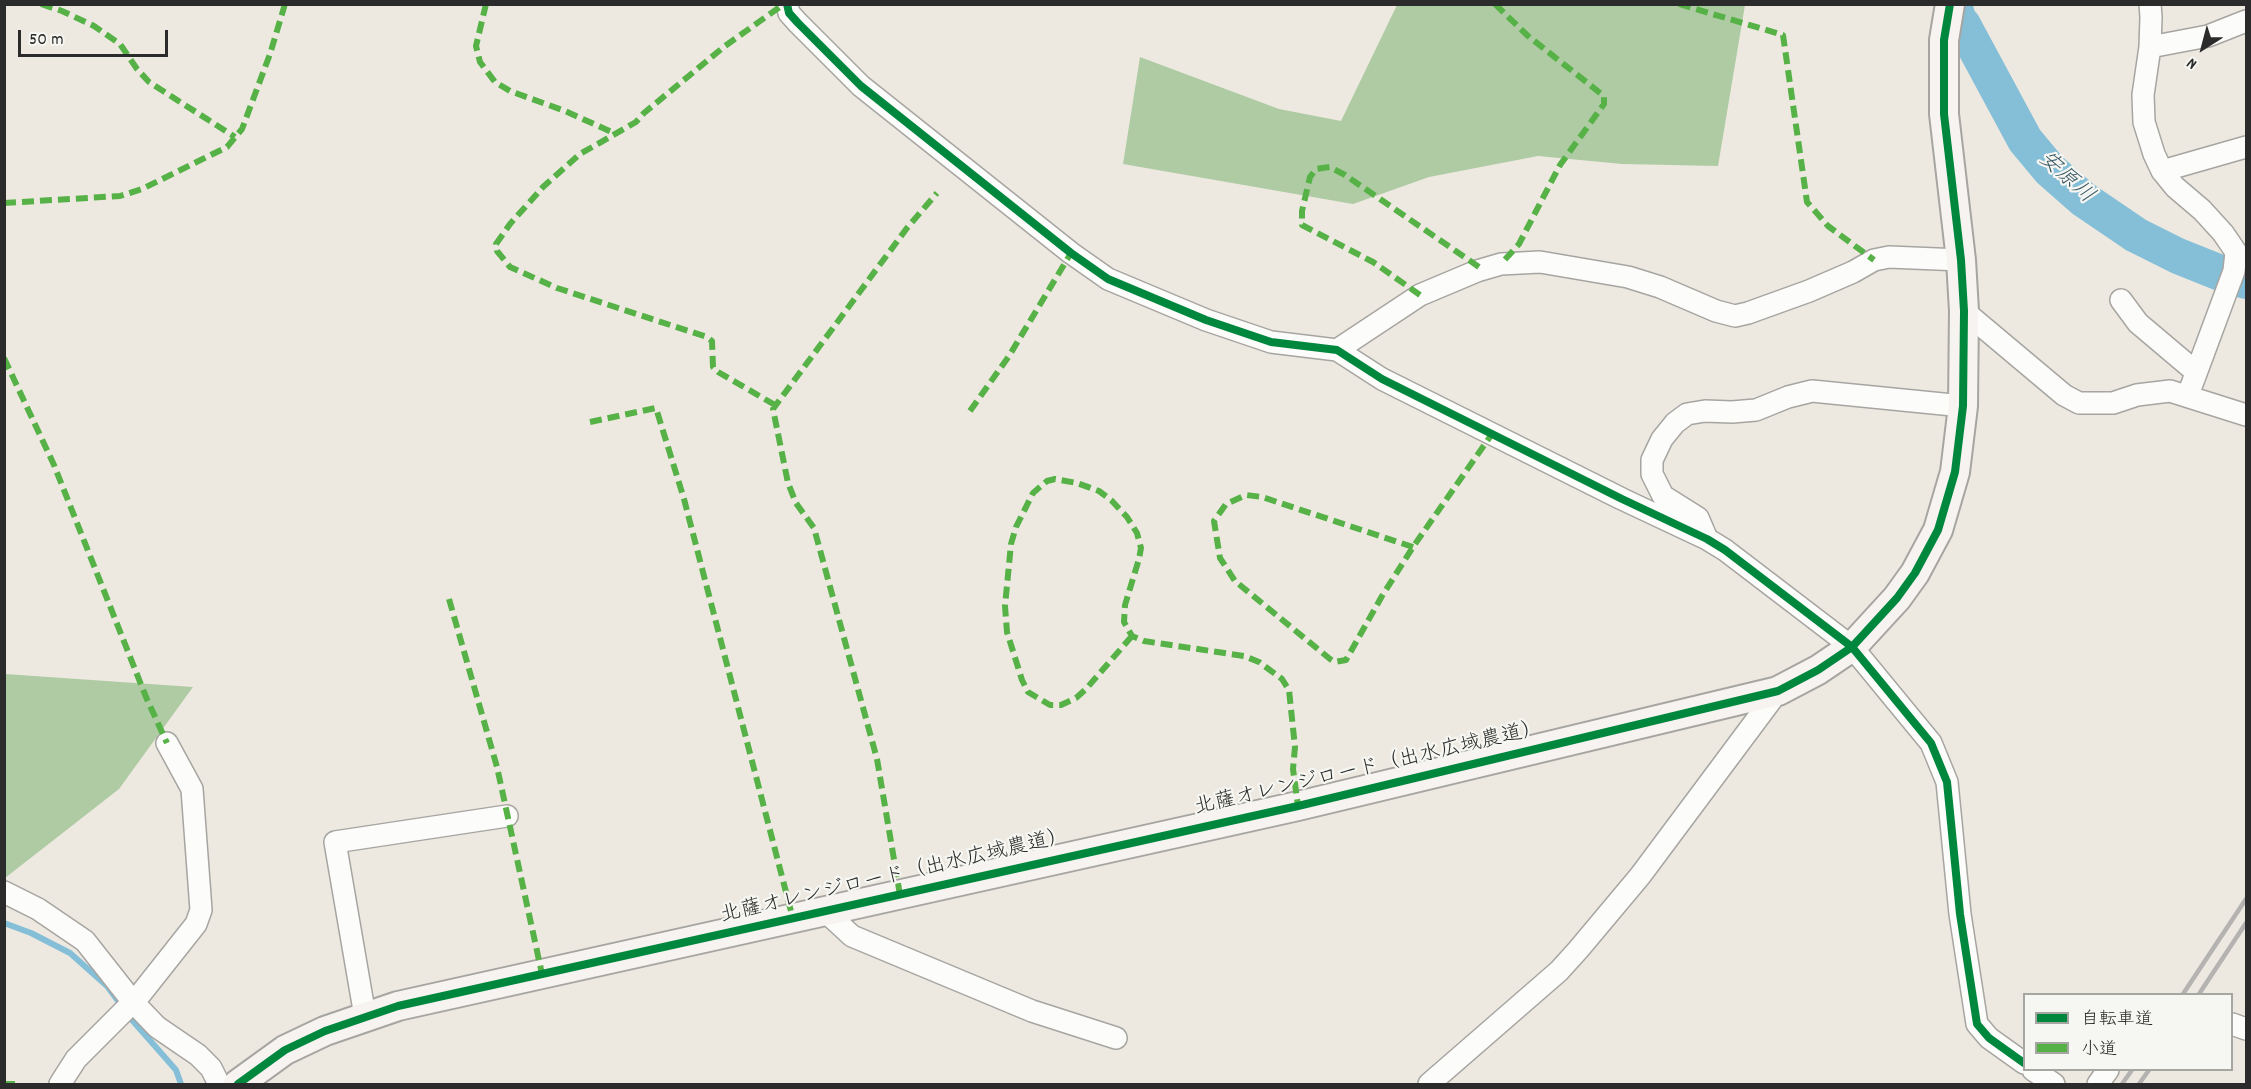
<!DOCTYPE html>
<html>
<head>
<meta charset="utf-8">
<style>
  body { margin:0 }
  #map { position:relative; width:2251px; height:1089px; overflow:hidden; background:#ede9e1; font-family:Dekko,"Klee One",sans-serif }
  canvas { display:block }
  .frame { position:absolute; inset:0; border:6px solid #2b2b2b; pointer-events:none }
  .legend { position:absolute; left:2023px; top:993px; width:210px; height:78px; box-sizing:border-box; background:#f6f6f2; border:2px solid #a5a5a2; margin:0; padding:8px 10px; list-style:none; font-size:18px; color:#2b2b2b }
  .legend li { display:flex; align-items:center; gap:12px; height:30px }
  .legend b { width:30px; border:2px solid #a5a5a2 }
  .north { position:absolute; left:2173px; top:18px; width:60px; height:60px; -webkit-text-stroke:4px #f6f6f2; paint-order:stroke; rotate:216deg; font-size:16px; font-weight:700; line-height:24px; text-align:center; color:#2b2b2b }
  .north::after { content:''; display:block; margin:auto; width:21px; height:27px; background:#2b2b2b; clip-path:polygon(50% 0,100% 100%,50% 72%,0 100%) }
  .scale { position:absolute; left:18px; top:30px; width:150px; height:27px; box-sizing:border-box; border:3px solid #2b2b2b; border-top:0; padding-left:8px; font-size:18px; line-height:21px; white-space:nowrap; color:#2b2b2b; -webkit-text-stroke:4px #f6f6f2; paint-order:stroke }
</style>
</head>
<body>
<div id="map">
<canvas width="2251" height="1089"></canvas>
<div class="frame"></div>
<ul class="legend">
<li><b style="height:8px;background:#00873e"></b>自転車道</li>
<li><b style="height:8px;background:#56b246"></b>小道</li>
</ul>
<div class="north">N</div>
<div class="scale">50 m</div>
</div>
<script>
const ctx = document.querySelector('canvas').getContext('2d');
ctx.lineJoin = 'round';
function fill(path, color) {
  ctx.fillStyle = color;
  ctx.fill(path, 'evenodd');
}
function toPath(rows) {
  const path = new Path2D();
  for (const r of rows) {
    path.moveTo(r[0], r[1]);
    for (let i = 2; i < r.length; i += 2) path.lineTo(r[i], r[i + 1]);
  }
  return path;
}
function stroke(path, color, width, dash) {
  ctx.strokeStyle = color;
  ctx.lineWidth = width;
  ctx.lineCap = dash ? 'butt' : 'round';
  ctx.setLineDash(dash || []);
  ctx.stroke(path);
}
function label(font, color, halo, rows, align = 'center') {
  ctx.font = font + ' Dekko,"Klee One",sans-serif';
  ctx.lineWidth = 4.5;
  ctx.setLineDash([]);
  ctx.textBaseline = 'middle';
  ctx.strokeStyle = halo;
  ctx.fillStyle = color;
  for (const [text, x, y, turn = 0] of rows) {
    ctx.save();
    ctx.translate(x, y);
    ctx.rotate((+turn || 0) * Math.PI / 180);
    ctx.textAlign = isNaN(turn) ? turn : align;
    if (halo) ctx.strokeText(text, 0, 0);
    ctx.fillText(text, 0, 0);
    ctx.restore();
  }
}
const forest = toPath([
  [1397,5,1745,5,1718,166,1622,164,1538,156,1429,177,1353,204,1123,164,1140,57,1279,109,1341,121],
  [5,674,193,687,119,789,5,878]
]);
const stream = toPath([
  [4,923,31,933,70,953,107,986,132,1020,176,1070,181,1084]
]);
const river = toPath([
  [1954,4,1960,26,1963,25,2025,140,2050,170,2083,199,2136,235,2178,256,2228,276,2246,281]
]);
const street = toPath([
  [787,4,789,13,798,23,861,86,1071,253,1108,279,1206,320,1271,342,1337,350,1382,379,1622,499,1707,539,1725,550,1852,647,1931,743,1947,782,1960,914,1977,1024,1989,1038,2024,1063],
  [2150,4,2151,17,2150,47,2143,95,2144,122,2154,154,2162,171,2175,187,2202,210,2223,233,2236,252,2234,271,2188,395],
  [2150,47,2208,36,2246,21],
  [2162,171,2246,147],
  [2121,300,2138,323,2196,372],
  [1964,311,2064,395,2079,403,2113,403,2137,395,2170,391,2246,415],
  [1337,350,1420,295,1477,271,1501,264,1540,262,1628,277,1660,287,1716,311,1735,316,1748,313,1809,291,1853,272,1874,260,1889,257,1961,260],
  [1707,539,1698,518,1663,496,1652,474,1652,460,1662,439,1675,423,1687,414,1705,411,1732,412,1756,410,1788,397,1812,391,1963,406],
  [4,892,38,909,85,941,133,1002,157,1027,198,1055,211,1068,219,1084],
  [826,912,852,936,1032,1011,1116,1038],
  [365,1016,335,842,507,816],
  [2232,1024,2246,1029],
  [2033,1070,2054,1084],
  [60,1084,76,1059,139,996,196,924,201,910,192,789,167,743],
  [1429,1084,1559,971,1578,950,1640,876,1778,691],
  [2098,1084,2108,1070]
]);
const secondary = toPath([
  [238,1084,285,1050,325,1031,398,1006,1298,806,1778,691,1818,670,1852,647,1897,598,1915,573,1938,530,1955,472,1963,406,1964,311,1961,260,1944,114,1944,40,1950,4]
]);
const rail = toPath([
  [2183,994,2246,899],
  [2199,994,2246,923],
  [2122,1084,2132,1070],
  [2139,1084,2149,1070]
]);
const quiet = toPath([
  [41,4,62,11,94,26,120,44,137,69,149,82,235,137],
  [486,4,476,46,480,62,495,82,510,91,565,111,614,133],
  [1495,4,1528,36,1604,96,1604,104,1560,165,1519,244,1501,264],
  [1679,4,1783,35,1807,202,1828,226,1874,260],
  [4,203,120,196,142,189,227,147,242,129,270,54,285,4],
  [1420,295,1373,262,1302,225,1302,211,1310,177,1316,169,1330,167,1345,175,1482,269],
  [4,358,54,465,146,697,167,743],
  [775,405,718,372,713,367,712,341,707,337,557,288,510,267,497,251,496,244,510,224,543,187,580,154,636,122,644,113,725,46,784,4],
  [970,411,1009,356,1071,253],
  [590,422,656,408,684,499,793,919],
  [1413,547,1262,497,1246,495,1226,504,1214,521,1220,558,1235,581,1330,659,1335,662,1346,660,1382,596,1413,547,1492,434],
  [449,599,497,767,542,974],
  [1132,636,1086,689,1076,698,1061,705,1050,705,1028,692,1022,680,1007,632,1005,606,1011,544,1016,527,1033,493,1047,481,1055,479,1077,483,1099,491,1112,501,1127,517,1137,533,1141,548,1139,559,1125,605,1124,622,1132,636,1144,641,1244,656,1259,662,1282,679,1289,690,1295,747,1293,769,1298,806],
  [900,895,877,759,814,528,796,503,788,483,773,409,907,228,937,193],
  [4,1084,15,1084]
]);
const cycleway = toPath([
  [787,4,789,13,798,23,861,86,1071,253,1108,279,1206,320,1271,342,1337,350,1382,379,1622,499,1707,539,1725,550,1852,647,1931,743,1947,782,1960,914,1977,1024,1989,1038,2024,1063],
  [238,1084,285,1050,325,1031,398,1006,1298,806,1778,691,1818,670,1852,647,1897,598,1915,573,1938,530,1955,472,1963,406,1964,311,1961,260,1944,114,1944,40,1950,4]
]);
const streetNames = [
  ["北薩オレンジロード（出水広域農道）",1369,770,-13],
  ["北薩オレンジロード（出水広域農道）",895,878,-13]
];
const waterNames = [
  ["安原川",2065,179,42]
];
fill(forest, '#afcba3');
stroke(stream, '#84bed7', 6);
stroke(river, '#84bed7', 36);
stroke(street, '#a7a5a1', 24);
stroke(secondary, '#a7a5a1', 32);
stroke(street, '#fcfcfa', 21);
stroke(secondary, '#f6f3f0', 28);
stroke(rail, '#b4b3b2', 4.5);
stroke(quiet, '#56b246', 6, [12, 6]);
stroke(cycleway, '#00873e', 8);
label('21px', '#2b2b2b', '#f6f6f2', streetNames);
label('italic 22px', '#3a5866', '#f6f6f2', waterNames);
</script>
</body>
</html>
